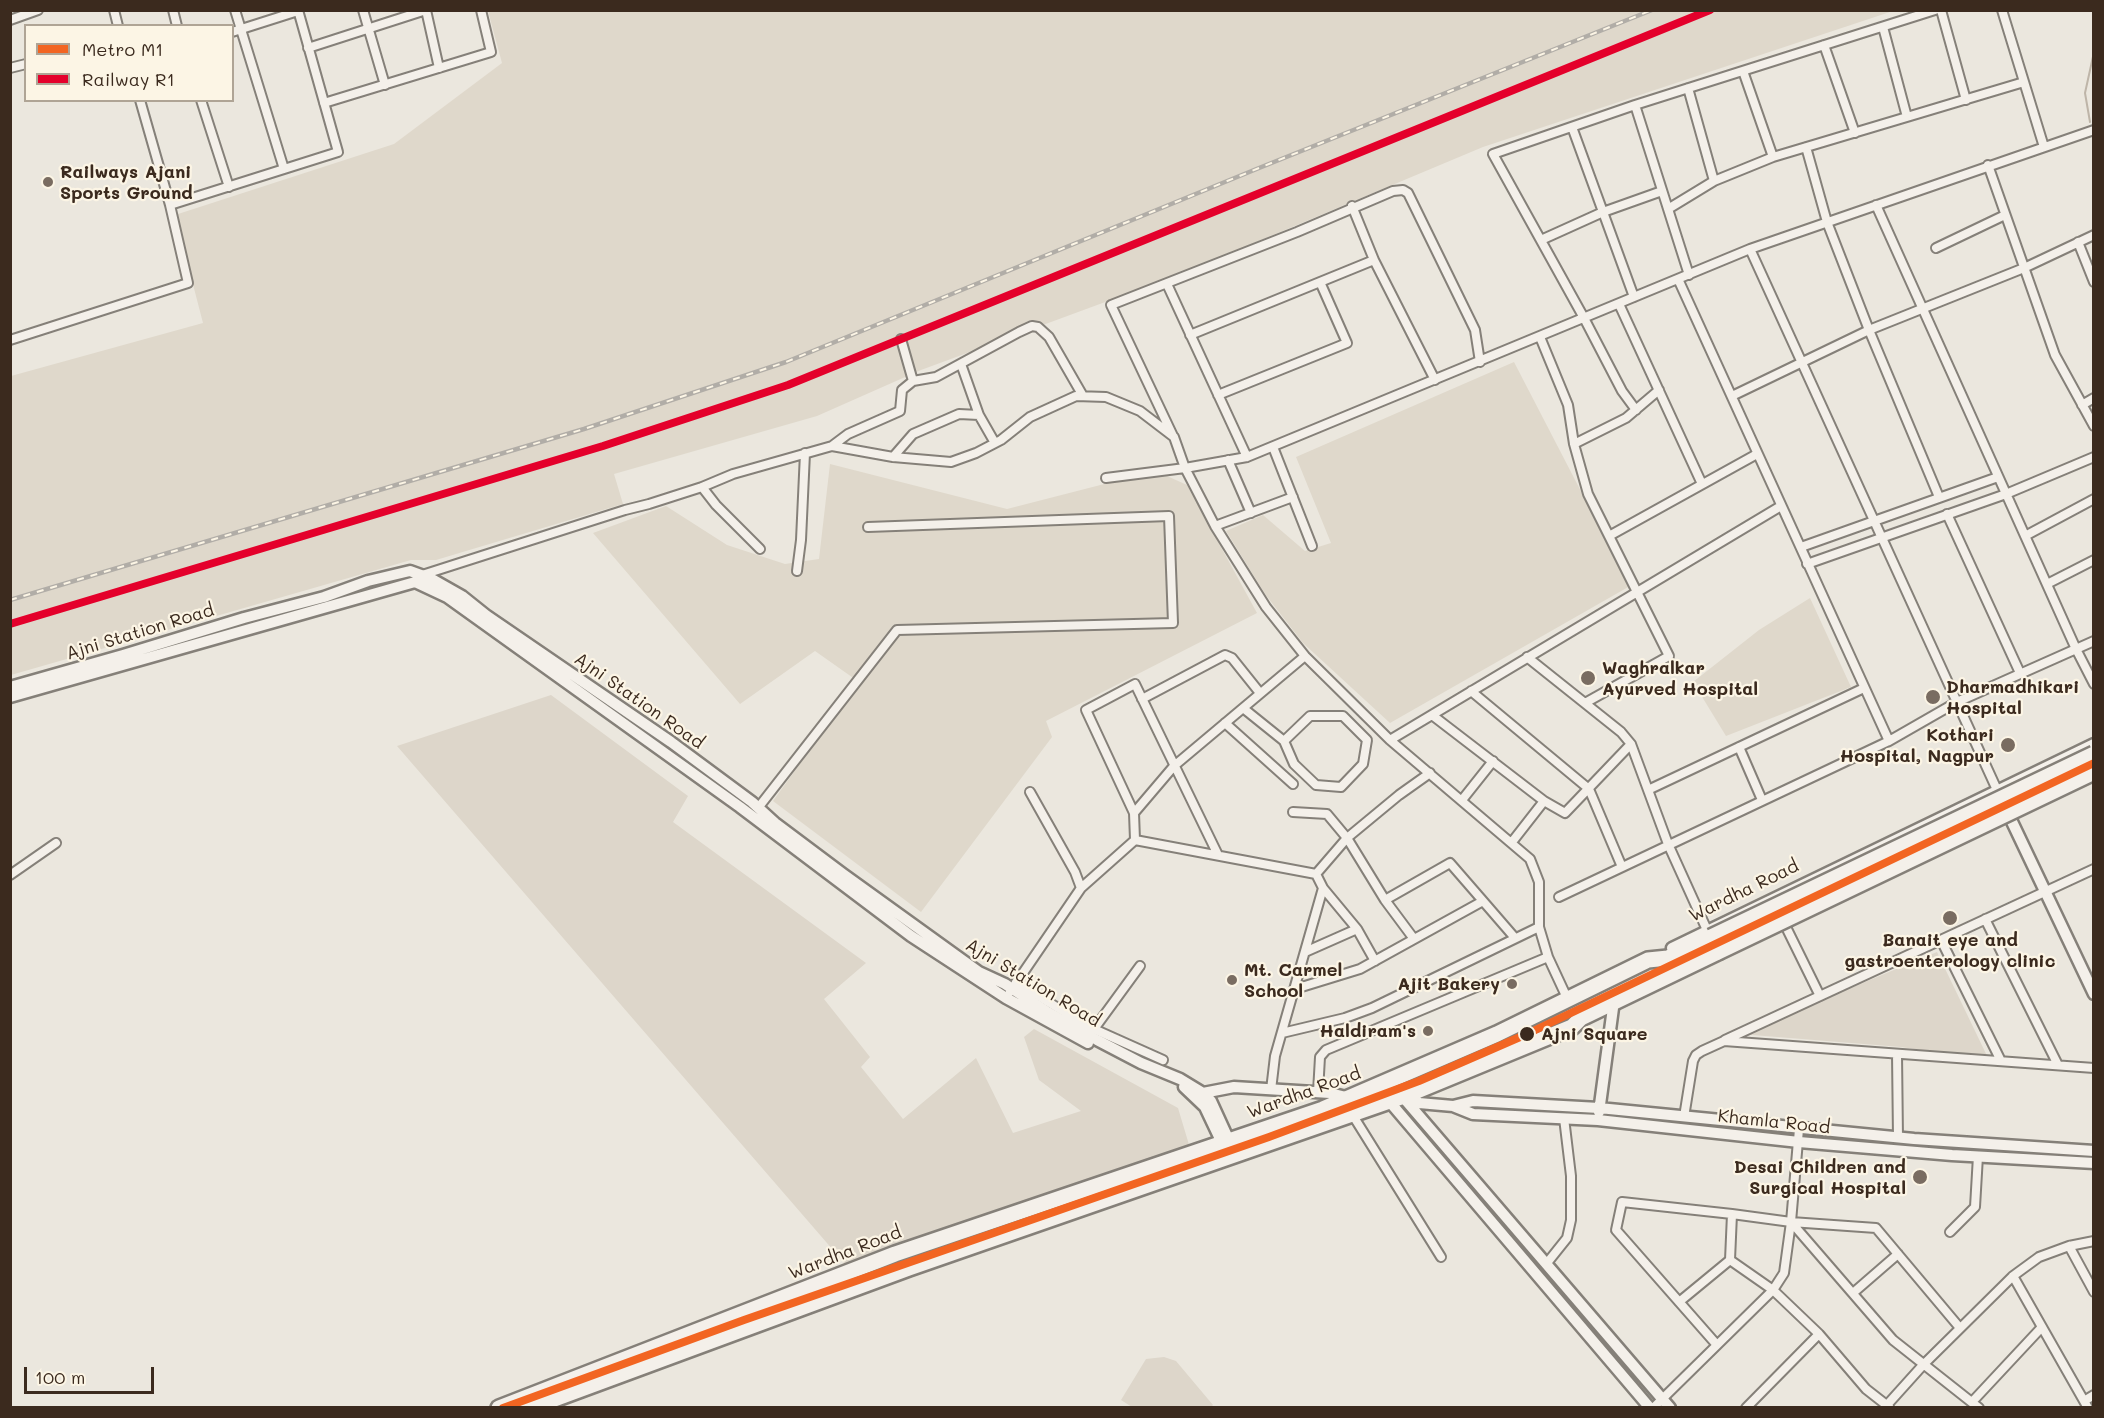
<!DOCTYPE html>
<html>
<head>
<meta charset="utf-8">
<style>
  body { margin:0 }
  #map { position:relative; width:2104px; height:1418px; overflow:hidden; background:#ebe7de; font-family:Mali,sans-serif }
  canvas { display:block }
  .frame { position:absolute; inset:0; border:12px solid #3b2a1e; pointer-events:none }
  .legend { position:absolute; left:24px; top:24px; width:210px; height:78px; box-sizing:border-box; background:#fcf5e5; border:2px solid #afa495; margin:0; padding:8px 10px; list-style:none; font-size:18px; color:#3b2a1e }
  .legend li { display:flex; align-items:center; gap:12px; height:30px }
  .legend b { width:30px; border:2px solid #afa495 }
  .scale { position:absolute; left:24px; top:1367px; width:130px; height:27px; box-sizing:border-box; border:3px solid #3b2a1e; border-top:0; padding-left:8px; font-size:18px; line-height:21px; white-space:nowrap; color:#3b2a1e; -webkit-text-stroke:4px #fcf5e5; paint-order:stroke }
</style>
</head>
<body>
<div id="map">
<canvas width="2104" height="1418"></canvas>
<div class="frame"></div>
<ul class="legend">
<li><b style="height:8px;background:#f26522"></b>Metro M1</li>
<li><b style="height:8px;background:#e4002b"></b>Railway R1</li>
</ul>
<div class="scale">100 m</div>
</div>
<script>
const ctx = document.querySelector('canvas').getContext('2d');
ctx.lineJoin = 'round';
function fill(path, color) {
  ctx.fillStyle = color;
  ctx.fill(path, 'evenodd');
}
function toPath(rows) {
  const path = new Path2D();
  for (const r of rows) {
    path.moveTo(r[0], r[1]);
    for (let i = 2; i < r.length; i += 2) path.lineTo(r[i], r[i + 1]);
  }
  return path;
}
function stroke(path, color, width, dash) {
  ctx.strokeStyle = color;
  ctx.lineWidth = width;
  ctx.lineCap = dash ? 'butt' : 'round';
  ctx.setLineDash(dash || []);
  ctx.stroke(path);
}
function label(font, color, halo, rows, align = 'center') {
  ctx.font = font + ' Mali,sans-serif';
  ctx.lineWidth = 4.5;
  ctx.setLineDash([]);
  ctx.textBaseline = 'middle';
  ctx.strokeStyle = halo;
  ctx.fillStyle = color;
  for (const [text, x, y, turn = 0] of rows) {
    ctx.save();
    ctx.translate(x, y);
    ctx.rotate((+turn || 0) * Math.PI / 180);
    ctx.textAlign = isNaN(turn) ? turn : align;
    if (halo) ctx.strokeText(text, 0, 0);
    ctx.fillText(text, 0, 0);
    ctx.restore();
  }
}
const built = toPath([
  [488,11,1893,11,1483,147,1173,277,921,370,817,416,614,474,623,504,436,560,411,560,11,675,11,376,203,323,175,215,394,144,502,63],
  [1514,362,1630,586,1390,723,1303,643,1265,594,1226,531,1263,515,1305,551,1331,543,1296,457],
  [830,464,1007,509,1116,481,1167,476,1187,485,1257,613,1046,721,1052,737,921,912,773,801,859,682,815,651,740,704,593,533,666,506,727,545,785,564,819,559],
  [1810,598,1851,687,1726,736,1693,682,1759,630]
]);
const green = toPath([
  [551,695,688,796,673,822,866,963,824,999,870,1057,861,1067,903,1119,976,1058,1013,1133,1081,1111,1039,1080,1024,1037,1034,1029,1178,1108,1190,1148,846,1265,397,746],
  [1937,952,1989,1060,1901,1047,1740,1034],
  [1164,1357,1176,1361,1213,1405,1211,1407,1132,1407,1121,1400,1146,1359]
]);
const stream = toPath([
  [2090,122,2085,93,2094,52]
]);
const street = toPath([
  [114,10,118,26],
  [173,10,177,26],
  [235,10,284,169],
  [363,10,385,85],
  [426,10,439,68],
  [1941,10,1966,100],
  [2002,10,2044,147],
  [10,20,38,10],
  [1883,27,1907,117],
  [232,32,298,11],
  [1824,45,1855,133],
  [308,48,426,10],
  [10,68,26,64],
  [1743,71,1773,157],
  [1688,88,1714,181],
  [201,100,229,187],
  [324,103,491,52,481,10],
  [1635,105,1689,275],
  [1572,127,1634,297],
  [1806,147,1827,222,1869,330,1939,497],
  [1988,165,2055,355,2094,426],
  [170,205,338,152,298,10],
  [1876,205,2076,649,2094,684],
  [1352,206,1374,260,1435,380],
  [1668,209,1714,181,1773,157,2024,82],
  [1541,240,1603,212,1662,191],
  [2078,242,2094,282],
  [1936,248,2005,215],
  [1750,249,1998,792],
  [1678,279,1889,741],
  [1167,284,1247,457],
  [1619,304,1702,484],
  [1190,335,1374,260],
  [1540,337,1568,405,1574,444,1588,494,1669,656,1585,703],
  [10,340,188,283,170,205,140,100],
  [961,364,979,415],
  [913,381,936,377,1019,332,1032,326,1038,327,1049,337,1083,396],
  [1218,395,1347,343,1320,282],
  [1732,396,1869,330,2024,268,2094,235],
  [2082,405,2094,398],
  [1636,410,1622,391,1584,318,1493,154,1635,105,1935,10],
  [1173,436,1111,305,1297,232,1393,191,1403,190,1408,193,1475,330,1480,362],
  [1574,444,1626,418,1659,390],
  [832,446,848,434,900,411,902,390,913,381,901,339],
  [1273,447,1312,546],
  [893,457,913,434,959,414,979,415,995,443],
  [1228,460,1251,513],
  [1106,478,1185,468,1247,457,1750,249,2094,130],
  [702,487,716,505,760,549],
  [1947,514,2020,673],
  [1215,526,1293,497],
  [1609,536,1757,454],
  [2025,536,2094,499],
  [1801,547,1998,477],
  [1807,564,2006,494,2094,457],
  [797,571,801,540,805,453],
  [419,576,625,510,649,504,702,487,733,474,832,446,893,457,951,462,976,453,1001,440,1030,417,1076,396,1106,397,1140,411,1174,437,1185,468,1215,526,1266,607,1305,656,1390,740,1530,859,1539,882,1539,927,1372,1008,1345,1018,1282,1033],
  [2047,584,2094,560],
  [1527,657,1621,732,1631,744,1668,844,1707,930],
  [1471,691,1589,789,1622,867],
  [1142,699,1225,655,1232,658,1260,693],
  [1243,708,1284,741,1294,764,1316,785,1341,787,1363,764,1367,740,1343,716,1310,716,1284,741],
  [1432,715,1544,801,1565,813,1631,744],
  [1225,723,1293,784],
  [1390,740,1781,506],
  [1739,747,1762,800],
  [1648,790,1864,688],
  [1030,792,1075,872,1081,888],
  [1462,800,1493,761],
  [758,808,897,630,1173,623,1169,516,868,527],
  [1134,813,1174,766,1305,656],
  [1135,840,1134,813,1086,710,1135,684,1218,855],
  [1135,840,1316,874],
  [1512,842,1544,801],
  [10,875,56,843],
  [1323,888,1357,929,1375,961],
  [1559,897,1889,741,1957,702,2094,641],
  [1385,900,1450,863,1483,901],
  [1985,919,2058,1065],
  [1786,927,1820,996],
  [1414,939,1385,900,1347,838,1399,795,1430,773],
  [1941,940,2001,1061],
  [1305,952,1357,929],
  [1548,957,1568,1000],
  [1016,982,1087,1026,1163,1060],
  [1295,989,1360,969,1483,901,1515,938],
  [1010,992,1081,888,1135,840],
  [1094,1029,1140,966],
  [1725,1040,2094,869],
  [1897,1054,1898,1138],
  [1271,1090,1275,1056,1323,888,1316,874,1347,838,1327,814,1293,812],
  [1318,1092,1320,1057,1326,1050,1548,957,1539,927],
  [1352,1114,1441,1257],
  [1684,1117,1693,1061,1696,1055,1702,1051,1724,1041,2094,1068],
  [1791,1222,1893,1340,1979,1408],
  [1950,1232,1975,1207,1978,1156],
  [2069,1246,2094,1292],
  [1730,1260,1773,1290,1819,1334,1866,1389,1889,1407],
  [1547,1263,1567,1238,1571,1220,1571,1176,1564,1118],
  [2013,1276,2088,1408],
  [1853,1293,1898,1254],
  [1679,1302,1730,1260,1732,1214],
  [1717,1345,1616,1230,1622,1202,1732,1214,1791,1222,1876,1228,1960,1328],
  [2084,1401,2094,1395],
  [1972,1402,2042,1327],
  [1887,1405,1923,1365,2013,1276,2039,1257,2069,1246,2094,1241],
  [1653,1408,1773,1290,1784,1273,1791,1222,1799,1129],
  [1746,1408,1819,1334]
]);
const secondary = toPath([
  [10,687,123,655,244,618,324,597,368,581,410,571,432,579,462,596,487,616,671,742,752,802,775,823,843,874,979,972,1005,984,1046,1011,1097,1040,1141,1063,1180,1079,1203,1093,1211,1101,1232,1147],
  [10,697,415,582,447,597,740,807,911,936,1006,998,1088,1043],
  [2005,807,2094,994],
  [1672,948,2094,744],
  [1184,1087,1205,1107,1223,1145],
  [1203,1093,1234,1087,1330,1093,1350,1098],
  [1409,1094,1419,1103,1453,1106,1473,1101,1599,1108,1914,1139,2094,1151],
  [1402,1096,1670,1408],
  [1389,1101,1650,1408],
  [1453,1106,1473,1114,1598,1120,1799,1142,1952,1155,2094,1163],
  [1599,1112,1613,1008]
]);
const highway = toPath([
  [499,1408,895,1254,1323,1109,1497,1034,1648,960,1668,958,1711,937],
  [530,1408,909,1268,1407,1095,1572,1027,1581,1018,1718,952]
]);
const rail = toPath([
  [10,600,584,429,786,362,1259,168,1652,10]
]);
const highwayBridge = toPath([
  [1711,937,2094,754],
  [1718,952,2094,772]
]);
const rail1 = toPath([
  [10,624,603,446,788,385,1710,10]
]);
const metro1 = toPath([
  [503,1408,744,1320,1269,1137,1419,1081,1527,1034,2094,763]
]);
const markers = [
  [48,182,6,"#796c61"],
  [1588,678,8,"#796c61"],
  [1933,697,8,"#796c61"],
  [2008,745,8,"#796c61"],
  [1950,918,8,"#796c61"],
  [1232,980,6,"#796c61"],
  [1512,984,6,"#796c61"],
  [1428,1031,6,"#796c61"],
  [1527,1034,8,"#3b2a1e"],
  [1920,1177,8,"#796c61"]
];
const poiNames = [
  ["Railways Ajani",60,172],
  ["Sports Ground",60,193],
  ["Waghralkar",1602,668],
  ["Ayurved Hospital",1602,689],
  ["Dharmadhikari",1946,687],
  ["Hospital",1946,708],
  ["Kothari",1994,735,"right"],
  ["Hospital, Nagpur",1994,756,"right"],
  ["Banait eye and",1950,940,"center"],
  ["gastroenterology clinic",1950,961,"center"],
  ["Mt. Carmel",1244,970],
  ["School",1244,991],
  ["Ajit Bakery",1500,984,"right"],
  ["Haldiram's",1416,1031,"right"],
  ["Desai Children and",1906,1167,"right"],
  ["Surgical Hospital",1906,1188,"right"]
];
const streetNames = [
  ["Ajni Station Road",140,632,-17],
  ["Ajni Station Road",639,701,35],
  ["Wardha Road",1744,891,-26],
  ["Ajni Station Road",1033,983,31],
  ["Wardha Road",1304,1093,-20],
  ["Khamla Road",1774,1122,6],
  ["Wardha Road",845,1253,-21]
];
const stopNames = [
  ["Ajni Square",1541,1034]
];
fill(built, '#dfd8cb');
fill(green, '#ddd6ca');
stroke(stream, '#beb5a8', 2);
stroke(street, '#858079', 12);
stroke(secondary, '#858079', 15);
stroke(highway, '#858079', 20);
stroke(street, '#f4f0ea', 8);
stroke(secondary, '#f4f0ea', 10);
stroke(highway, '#f4f0ea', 15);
stroke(rail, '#b1ada7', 4.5);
stroke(rail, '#fcf5e5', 2, [7]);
stroke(highwayBridge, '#858079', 20, []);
stroke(highwayBridge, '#f4f0ea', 15);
stroke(rail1, '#e4002b', 8);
stroke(metro1, '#f26522', 8);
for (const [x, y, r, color] of markers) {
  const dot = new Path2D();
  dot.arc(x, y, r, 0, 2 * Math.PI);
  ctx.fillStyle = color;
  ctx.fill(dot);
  stroke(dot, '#fcf5e5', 2);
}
label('bold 18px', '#3b2a1e', '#fcf5e5', poiNames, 'left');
label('18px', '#3b2a1e', '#fcf5e5', streetNames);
label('bold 18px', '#3b2a1e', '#fcf5e5', stopNames, 'left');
</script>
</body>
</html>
